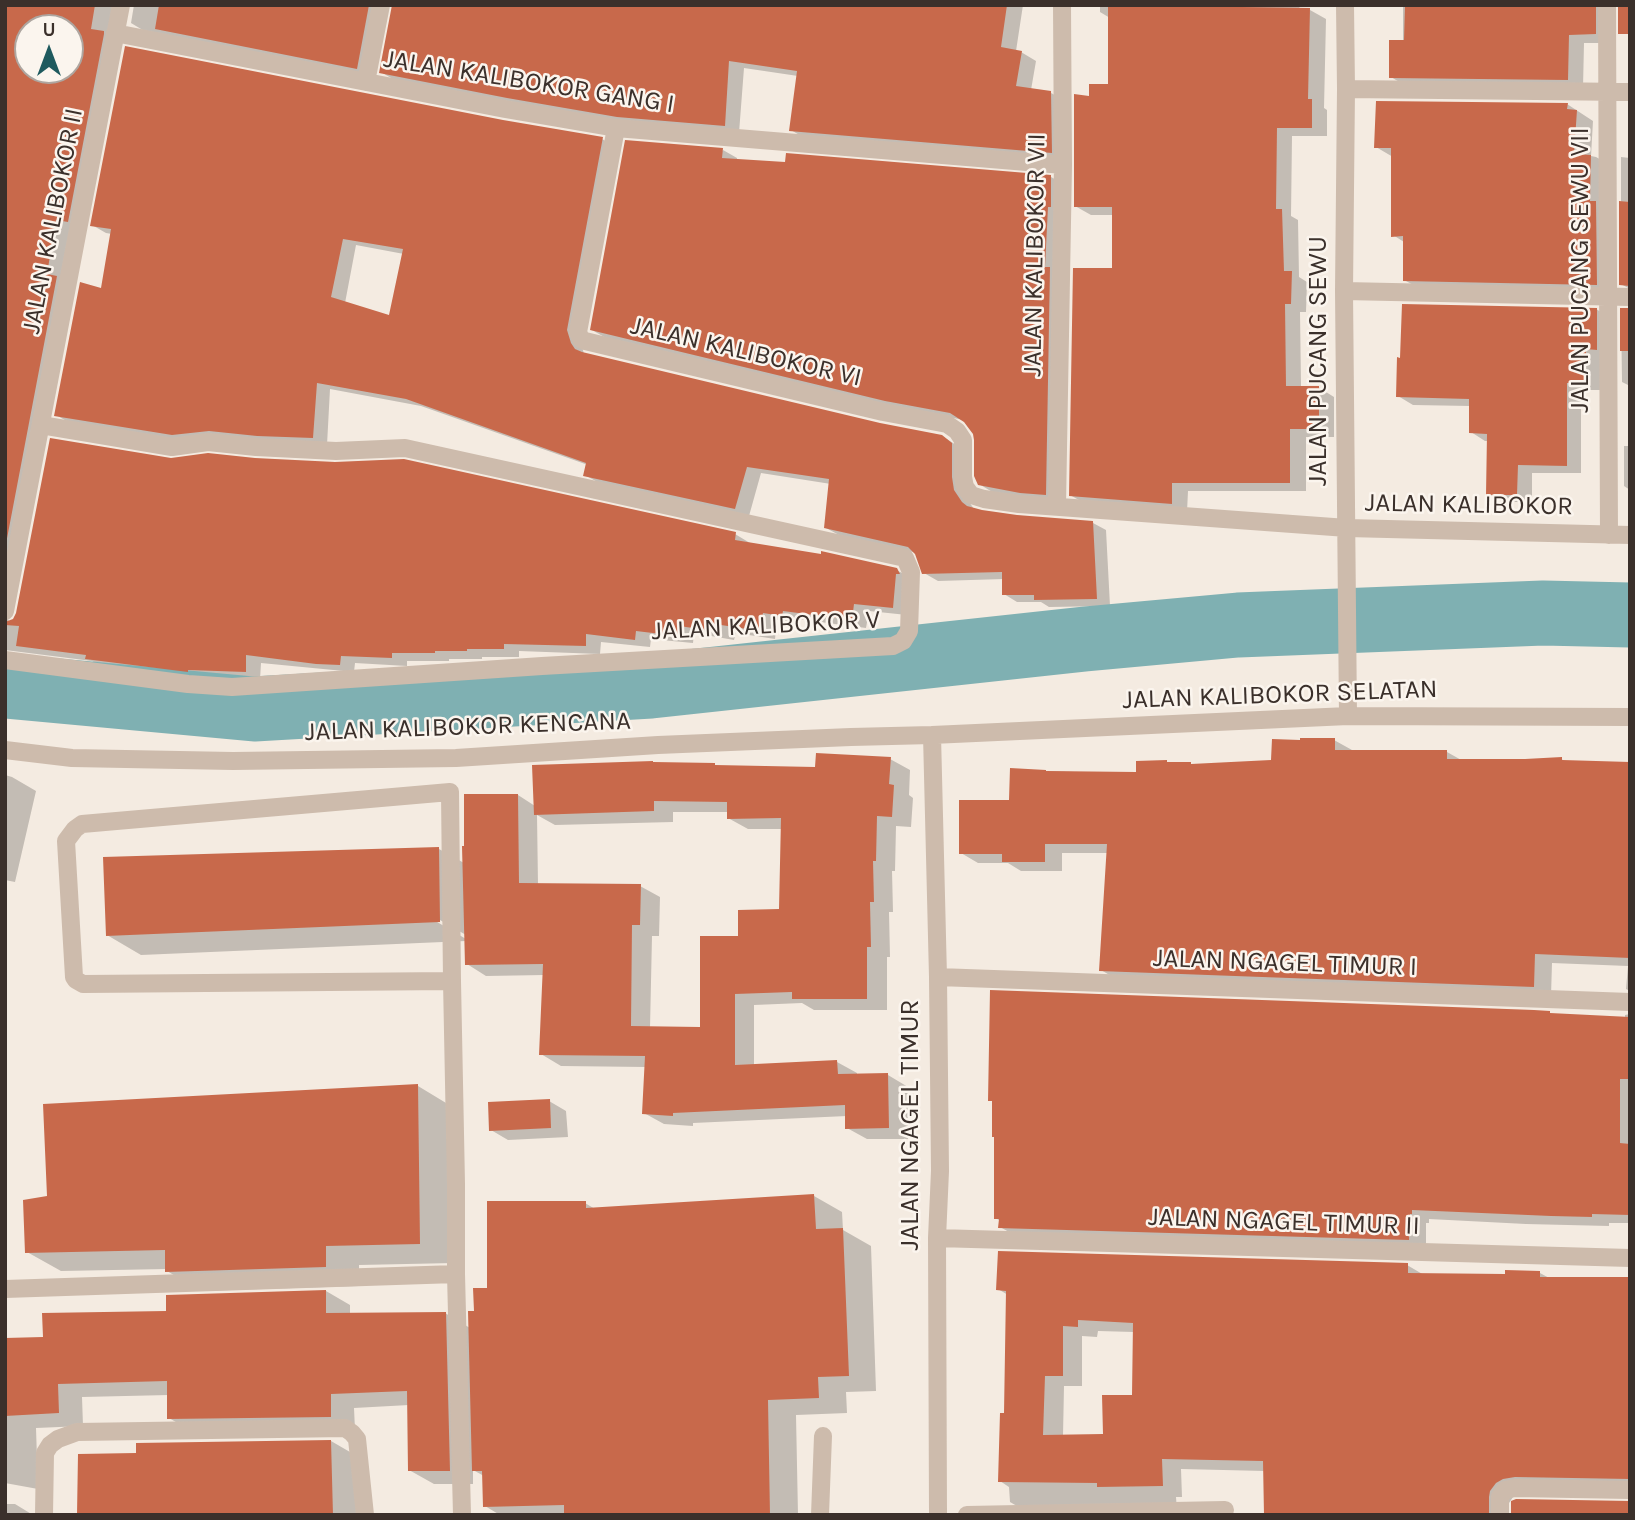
<!DOCTYPE html>
<html>
<head>
<meta charset="utf-8">
<style>
  body { margin:0 }
  #map { position:relative; width:1635px; height:1520px; overflow:hidden; background:#f4ebe1; font-family:Karla,sans-serif }
  canvas { display:block }
  .frame { position:absolute; inset:0; border:7px solid #3b302b; pointer-events:none }
  .north { position:absolute; left:14px; top:14px; width:70px; height:70px; box-sizing:border-box; background:#fbf5ee; border:2px solid #aea6a0; border-radius:50%; rotate:0deg; font-size:19px; font-weight:700; line-height:28px; text-align:center; color:#3b302b }
  .north::after { content:''; display:block; margin:auto; width:24px; height:32px; background:#1f5a5e; clip-path:polygon(50% 0,100% 100%,50% 72%,0 100%) }
</style>
</head>
<body>
<div id="map">
<canvas width="1635" height="1520"></canvas>
<div class="frame"></div>
<div class="north">U</div>
</div>
<script>
const ctx = document.querySelector('canvas').getContext('2d');
ctx.lineJoin = 'round';
function fill(path, color) {
  ctx.fillStyle = color;
  ctx.fill(path, 'evenodd');
}
function toPath(rows) {
  const path = new Path2D();
  for (const r of rows) {
    path.moveTo(r[0], r[1]);
    for (let i = 2; i < r.length; i += 2) path.lineTo(r[i], r[i + 1]);
  }
  return path;
}
function stroke(path, color, width, dash) {
  ctx.strokeStyle = color;
  ctx.lineWidth = width;
  ctx.lineCap = dash ? 'butt' : 'round';
  ctx.setLineDash(dash || []);
  ctx.stroke(path);
}
function label(font, color, halo, rows, align = 'center') {
  ctx.font = font + ' Karla,sans-serif';
  ctx.lineWidth = 5;
  ctx.setLineDash([]);
  ctx.textBaseline = 'middle';
  ctx.strokeStyle = halo;
  ctx.fillStyle = color;
  for (const [text, x, y, turn = 0] of rows) {
    ctx.save();
    ctx.translate(x, y);
    ctx.rotate((+turn || 0) * Math.PI / 180);
    ctx.textAlign = isNaN(turn) ? turn : align;
    if (halo) ctx.strokeText(text, 0, 0);
    ctx.fillText(text, 0, 0);
    ctx.restore();
  }
}
const shadow = toPath([
  [5,5,128,5,8,619,10,624,170,460,735,534,750,543,896,570,912,578,907,615,869,611,866,628,797,619,797,624,777,620,775,639,736,633,734,640,694,633,693,643,651,639,650,647,601,642,600,654,519,651,519,657,482,657,482,659,449,659,449,661,407,661,407,666,355,663,354,672,261,663,260,680,202,677,102,667,92,661,5,650],
  [28,28,70,28,70,70,28,70],
  [134,5,388,5,372,76,146,32,131,23],
  [394,5,1023,5,1016,51,1021,52,1036,61,1031,90,1051,93,1066,101,1066,160,806,139,791,130,798,76,744,68,739,133,634,124,396,81,381,72],
  [1100,5,1300,5,1299,10,1310,10,1326,19,1324,108,1327,110,1327,136,1292,136,1291,216,1298,220,1299,277,1307,282,1306,312,1300,312,1301,387,1318,387,1334,397,1334,437,1306,437,1306,491,1188,491,1187,512,1086,504,1070,495,1114,270,1114,215,1091,215,1075,206,1091,98,1110,86,1110,18,1100,12],
  [1403,5,1617,5,1613,8,1611,43,1584,43,1583,88,1406,86,1391,77,1403,42],
  [1567,104,1593,121,1591,156,1596,157,1612,166,1613,293,1421,289,1404,280,1404,242,1393,235,1393,157,1376,147],
  [602,139,616,147,580,339,584,354,880,425,942,436,956,445,967,499,974,509,982,512,1093,523,1106,530,1110,606,1049,607,1041,602,1017,602,1004,594,1004,579,938,581,924,573,917,553,839,535,826,528,831,484,761,473,749,516,599,483,585,475,588,465,421,406,330,389,327,445,187,442,70,423,56,415,102,290,112,234,106,233,92,225],
  [356,245,404,254,390,317,345,303],
  [723,150,737,158,737,161,1051,177,1065,185,1060,502,994,493,979,484,974,434,964,420,901,408,606,338,592,330],
  [1621,157,1630,158,1630,289,1621,284],
  [1596,309,1611,318,1611,390,1581,390,1581,473,1532,473,1532,502,1503,502,1488,494,1489,441,1485,441,1471,432,1471,406,1413,405,1398,396],
  [1630,309,1630,386,1622,382,1621,310],
  [1624,446,1630,446,1630,490,1624,486],
  [1334,740,1352,750,1447,752,1463,761,1561,759,1567,762,1630,762,1630,991,1626,989,1628,966,1552,963,1551,996,1118,980,1101,970,1108,853,1062,853,1062,871,1021,871,1008,863,978,863,961,853,1011,801,1046,771,1138,774,1169,764,1191,764,1194,765,1272,762],
  [890,759,910,770,909,795,913,798,911,827,896,826,895,871,892,871,893,912,889,912,890,957,887,957,887,1010,814,1010,802,1003,754,1005,754,1066,837,1062,857,1073,857,1076,888,1075,908,1087,908,1139,867,1139,847,1128,847,1116,693,1123,693,1126,664,1124,644,1113,646,1067,561,1066,541,1054,544,975,486,976,467,964,466,941,141,955,107,935,439,849,464,863,518,795,535,806,718,767,817,769],
  [673,812,728,812,728,818,748,829,783,829,781,911,702,1028,650,1028,652,936,659,936,660,897,640,886,538,885,537,815,555,825,673,822],
  [433,916,466,935,466,939,432,919],
  [5,775,12,777,36,791,15,882,5,880],
  [1630,1014,1630,1223,1609,1223,1609,1226,1526,1224,1429,1219,1429,1223,1426,1223,1426,1249,1018,1237,1000,1227,1000,1221,996,1218,1554,1015,1625,1018,1625,1015],
  [418,1086,451,1106,454,1263,359,1265,359,1286,201,1291,167,1271,167,1269,61,1271,27,1252],
  [549,1101,566,1111,568,1137,508,1140,491,1130],
  [814,1196,842,1212,843,1230,871,1246,876,1391,846,1392,847,1413,796,1415,798,1515,500,1515,485,1506,484,1476,473,1470,473,1484,434,1484,409,1470,409,1405,354,1408,355,1430,193,1432,169,1418,169,1395,82,1397,83,1426,36,1428,38,1489,5,1483,5,1340,45,1338,168,1313,326,1291,350,1305,350,1314,445,1313,470,1328,476,1313,489,1290,585,1203,595,1209],
  [1407,1265,1424,1275,1506,1276,1540,1273,1551,1279,1630,1279,1630,1489,1515,1494,1509,1503,1508,1515,1266,1515,1265,1471,1181,1469,1182,1497,1176,1497,1177,1510,1029,1513,1010,1502,1009,1487,1000,1481,1006,1415,1008,1295,998,1289],
  [1098,1331,1134,1332,1133,1396,1105,1436,1063,1436,1064,1386,1082,1386,1082,1336,1097,1337],
  [331,1441,362,1459,363,1515,79,1515,137,1454],
  [5,1504,15,1504,33,1515,5,1515]
]);
const river = toPath([
  [5,686,254,709,651,686,1085,639,1238,625,1543,613,1630,615]
]);
const building = toPath([
  [5,5,95,5,91,29,104,31,104,34,68,222,56,220,47,274,57,276,5,549],
  [28,28,70,28,70,70,28,70],
  [159,5,369,5,357,69,155,29],
  [392,5,1007,5,1001,47,1022,51,1016,86,1051,91,1052,153,789,131,797,71,729,61,725,126,617,117,507,98,379,73],
  [1108,5,1310,8,1308,99,1312,99,1312,128,1277,128,1276,209,1282,209,1284,271,1292,271,1291,304,1285,304,1286,386,1319,386,1319,429,1290,429,1290,483,1172,483,1172,504,1069,496,1073,268,1112,268,1112,207,1074,207,1074,94,1089,96,1089,84,1108,84],
  [1405,5,1596,5,1596,34,1569,35,1568,80,1389,78,1389,40,1404,40],
  [1618,5,1630,5,1630,34,1618,34],
  [125,46,503,120,603,137,567,330,571,343,575,349,582,352,880,423,942,435,952,443,952,477,954,490,962,502,967,506,982,510,1017,515,1093,521,1097,599,1034,600,1034,595,1002,595,1002,572,922,574,915,554,908,547,824,528,829,479,747,467,735,509,583,476,586,463,406,399,317,383,313,438,257,436,209,431,172,435,54,416,80,282,101,288,111,229,90,226],
  [343,239,403,249,389,315,331,297],
  [1376,101,1568,103,1567,109,1577,110,1574,154,1591,155,1590,201,1596,201,1597,285,1403,281,1403,236,1391,237,1391,148,1374,148],
  [625,140,723,148,722,158,785,162,786,153,1051,175,1051,207,1048,207,1045,267,1050,267,1046,495,1020,493,978,485,974,476,974,440,973,434,964,422,950,413,885,401,590,330],
  [1619,201,1630,202,1630,286,1619,285],
  [1402,304,1597,308,1597,350,1586,349,1586,383,1567,383,1567,466,1518,465,1517,495,1486,495,1487,434,1469,433,1469,399,1396,397,1397,357,1400,358],
  [1620,308,1630,308,1630,351,1620,351],
  [50,438,171,458,208,453,255,458,335,462,404,459,736,532,735,540,821,554,821,551,897,568,900,574,896,574,893,608,854,604,852,620,783,611,782,616,763,613,760,631,721,625,720,632,679,626,678,636,636,631,635,640,586,634,586,646,504,644,504,649,467,649,467,651,435,651,435,653,392,653,392,658,341,656,340,665,316,664,246,655,246,672,188,670,188,672,85,659,86,655,16,646,19,626,5,625,5,622,13,619,16,613],
  [1300,738,1335,738,1335,750,1447,750,1447,759,1525,759,1562,757,1562,760,1630,762,1630,958,1535,954,1534,987,1099,971,1107,844,1045,844,1045,862,1002,862,1002,854,959,854,959,800,1009,800,1010,768,1046,770,1046,771,1136,772,1136,761,1167,760,1167,762,1191,762,1191,764,1271,760,1272,739,1300,740],
  [816,753,891,757,889,784,894,785,892,817,877,816,876,861,873,861,874,902,870,902,871,947,867,947,867,999,792,999,792,992,735,994,735,1065,837,1060,838,1074,888,1073,889,1128,845,1129,845,1105,673,1113,673,1116,642,1114,645,1056,539,1055,543,964,465,965,462,846,464,846,464,794,518,794,519,883,641,884,640,925,632,925,631,1026,700,1027,700,936,738,936,738,910,779,909,781,818,727,819,727,802,654,801,654,811,534,815,532,765,653,761,653,762,715,763,715,765,815,767],
  [439,847,440,922,106,936,103,857],
  [990,990,1534,1010,1550,1011,1550,1013,1630,1017,1630,1079,1620,1079,1620,1143,1630,1144,1630,1215,1592,1214,1592,1217,1551,1216,1412,1210,1412,1214,1410,1214,1409,1240,998,1228,999,1219,994,1219,994,1137,992,1137,992,1101,988,1101],
  [418,1084,420,1244,326,1246,326,1267,165,1272,165,1250,25,1253,23,1200,47,1196,43,1104],
  [550,1099,551,1128,489,1131,488,1102],
  [814,1194,816,1229,843,1228,849,1376,818,1377,819,1398,768,1400,770,1515,564,1515,564,1505,483,1507,482,1471,472,1471,468,1311,474,1311,473,1288,487,1288,487,1201,586,1201,586,1208],
  [998,1251,1408,1263,1408,1273,1505,1274,1505,1270,1540,1271,1540,1277,1630,1277,1630,1479,1515,1477,1503,1479,1496,1483,1490,1491,1489,1497,1489,1515,1264,1515,1263,1461,1162,1459,1163,1486,1097,1487,1097,1483,998,1482,1000,1413,1004,1413,1006,1291,996,1290],
  [1078,1320,1133,1323,1132,1395,1102,1395,1103,1434,1043,1435,1045,1376,1063,1376,1063,1326,1078,1327],
  [326,1290,326,1313,446,1312,450,1471,408,1471,407,1391,331,1394,331,1417,167,1419,167,1381,58,1384,59,1413,5,1416,5,1338,43,1337,42,1313,166,1311,166,1295],
  [331,1440,333,1515,77,1515,78,1454,136,1453,136,1443],
  [1516,1499,1630,1501,1630,1515,1511,1515,1511,1501]
]);
const minor = toPath([
  [1345,5,1346,89,1344,291,1348,716],
  [1607,5,1609,535],
  [115,33,505,109,616,128,1063,165],
  [366,82,381,5],
  [1346,89,1630,92],
  [616,128,578,332,581,339,585,341,883,412,947,424,957,431,963,440,963,477,965,487,971,495,984,499,1019,504,1347,528,1630,535],
  [1344,291,1630,297],
  [1057,506,1063,165,1062,5],
  [5,611,121,5],
  [5,660,188,684,232,687,542,666,893,646,903,641,909,631,911,572,905,558,414,450,405,448,336,451,256,447,208,442,172,447,41,425],
  [932,735,938,977,940,1171,937,1238,938,1515],
  [5,750,72,758,233,761,456,758,658,745,851,737,932,735,1348,716,1630,717],
  [938,977,1630,1002],
  [452,981,83,984,76,980,74,977,66,841,75,829,82,824,450,792,452,981,456,1184,456,1274,462,1515],
  [937,1238,1630,1258],
  [5,1289,456,1274],
  [44,1515,45,1453,50,1445,58,1439,77,1432,345,1428,352,1433,357,1439,365,1515],
  [820,1515,823,1436],
  [967,1515,1225,1510],
  [1500,1515,1500,1497,1505,1490,1515,1488,1630,1490]
]);
const streetNames = [
  ["JALAN KALIBOKOR GANG I",529,82,9],
  ["JALAN KALIBOKOR II",53,221,-79],
  ["JALAN KALIBOKOR VII",1035,255,-89],
  ["JALAN PUCANG SEWU VII",1581,270,-90],
  ["JALAN KALIBOKOR VI",746,352,13],
  ["JALAN PUCANG SEWU",1319,361,-90],
  ["JALAN KALIBOKOR",1469,505,1],
  ["JALAN KALIBOKOR V",766,626,-3],
  ["JALAN KALIBOKOR SELATAN",1280,695,-2],
  ["JALAN KALIBOKOR KENCANA",468,727,-2],
  ["JALAN NGAGEL TIMUR I",1285,963,2],
  ["JALAN NGAGEL TIMUR",911,1125,-90],
  ["JALAN NGAGEL TIMUR II",1284,1222,2]
];
fill(shadow, '#0003');
stroke(river, '#7fb0b2', 65);
fill(building, '#c8694b');
stroke(minor, '#cdbbac', 18);
label('26px', '#3b302b', '#fbf5ee', streetNames);
</script>
</body>
</html>
